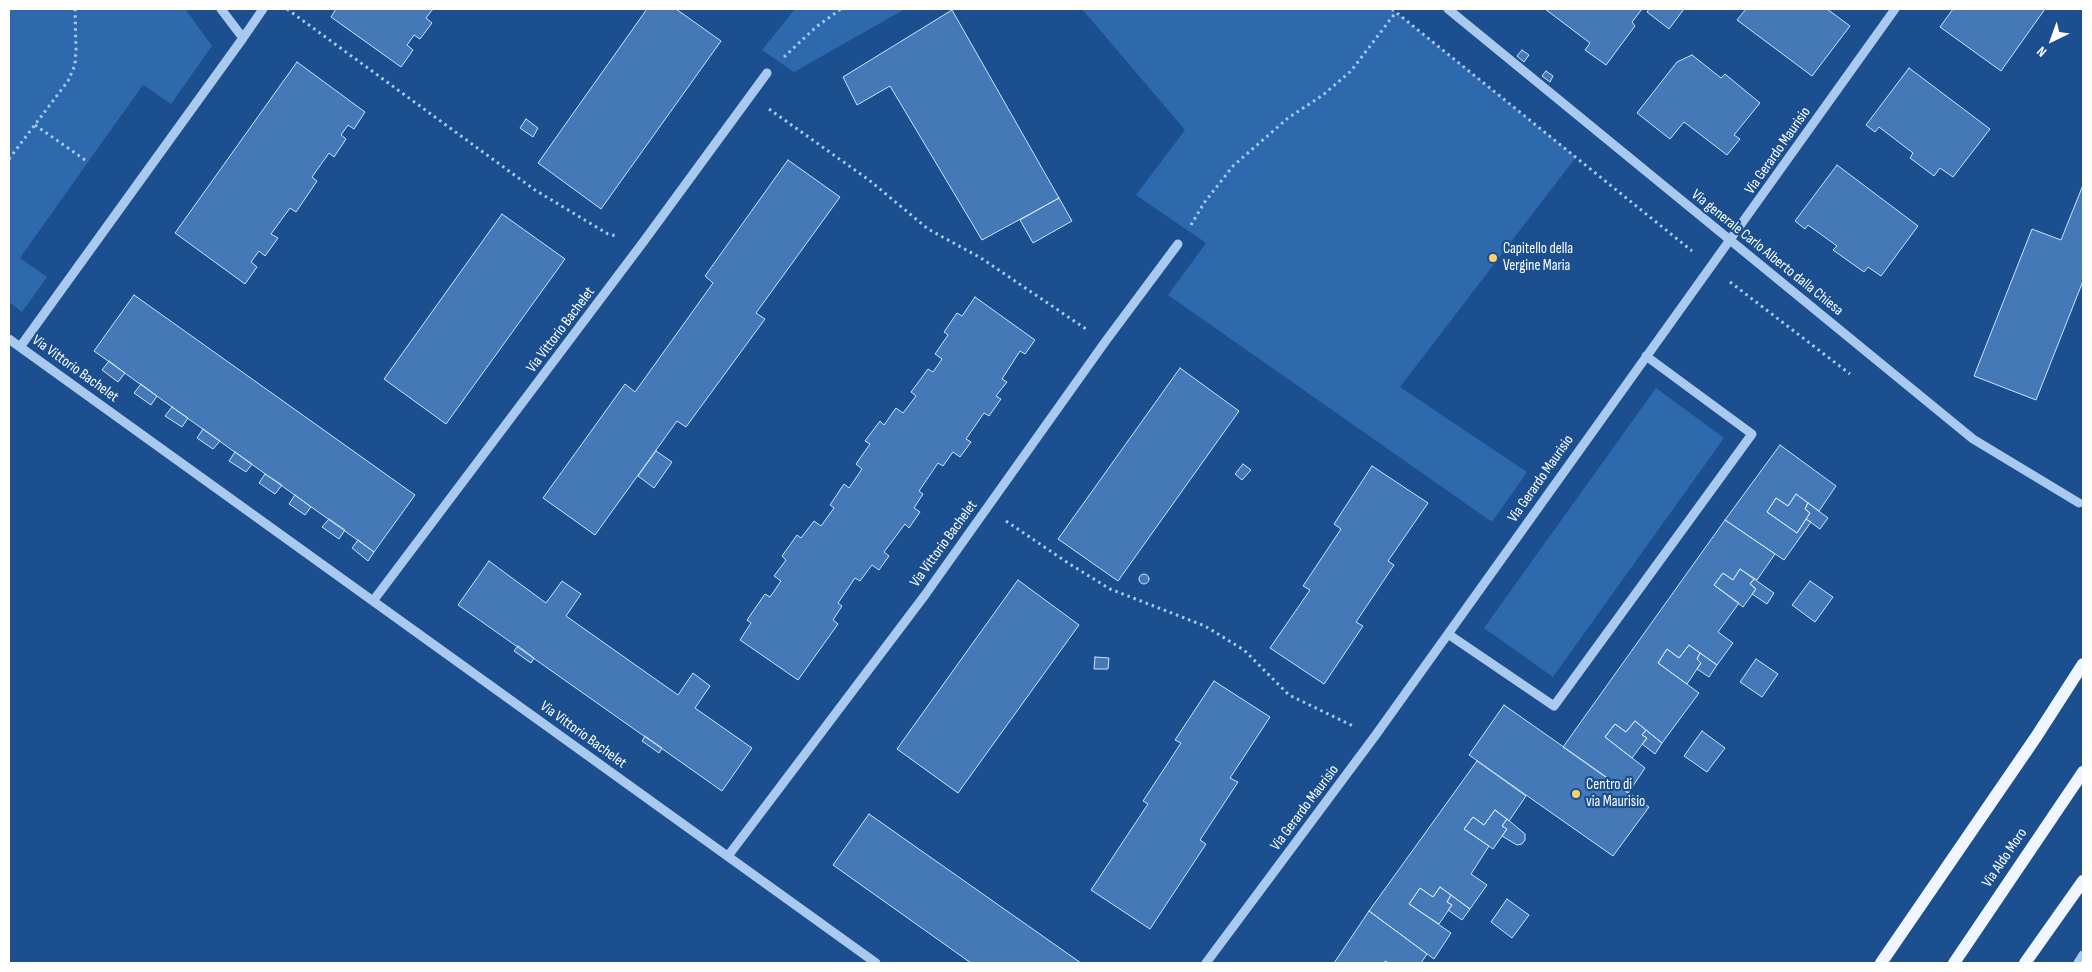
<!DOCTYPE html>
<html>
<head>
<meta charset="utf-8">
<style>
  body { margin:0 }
  #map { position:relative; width:2092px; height:972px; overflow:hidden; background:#1b4f8f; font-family:"Sofia Sans Condensed",sans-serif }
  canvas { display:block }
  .frame { position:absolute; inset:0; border:10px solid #fff; pointer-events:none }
  .north { position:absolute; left:2027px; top:15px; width:50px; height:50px; -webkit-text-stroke:4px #1b4f8f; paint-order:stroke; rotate:222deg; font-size:14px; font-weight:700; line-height:20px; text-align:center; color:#fff }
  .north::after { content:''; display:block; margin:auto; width:18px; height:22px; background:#fff; clip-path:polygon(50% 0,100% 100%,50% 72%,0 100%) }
</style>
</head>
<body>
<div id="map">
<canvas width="2092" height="972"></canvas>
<div class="frame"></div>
<div class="north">N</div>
</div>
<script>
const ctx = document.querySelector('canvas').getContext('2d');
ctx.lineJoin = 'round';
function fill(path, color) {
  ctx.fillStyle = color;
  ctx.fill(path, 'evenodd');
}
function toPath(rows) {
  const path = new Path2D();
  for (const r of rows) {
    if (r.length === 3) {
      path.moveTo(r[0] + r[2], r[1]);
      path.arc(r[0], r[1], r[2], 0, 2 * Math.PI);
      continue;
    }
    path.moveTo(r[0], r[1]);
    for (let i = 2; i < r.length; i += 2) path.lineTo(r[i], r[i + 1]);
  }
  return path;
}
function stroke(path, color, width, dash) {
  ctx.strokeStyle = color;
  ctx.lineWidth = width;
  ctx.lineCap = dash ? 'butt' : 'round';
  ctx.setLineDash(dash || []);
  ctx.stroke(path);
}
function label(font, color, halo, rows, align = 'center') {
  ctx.font = font + ' "Sofia Sans Condensed",sans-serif';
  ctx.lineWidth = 4.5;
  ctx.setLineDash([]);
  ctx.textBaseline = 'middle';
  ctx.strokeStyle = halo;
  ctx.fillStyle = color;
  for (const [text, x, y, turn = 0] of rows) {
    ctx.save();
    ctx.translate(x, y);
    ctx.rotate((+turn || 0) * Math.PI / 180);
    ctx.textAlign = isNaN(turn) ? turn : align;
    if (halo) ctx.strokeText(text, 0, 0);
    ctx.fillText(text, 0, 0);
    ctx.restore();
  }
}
const green = toPath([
  [9,9,185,9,212,46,171,104,143,85,88,162,20,258,47,277,22,312,9,302],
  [795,9,905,9,794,72,762,50],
  [1082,9,1392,9,1576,157,1400,387,1527,472,1492,522,1168,295,1206,243,1136,195,1185,130],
  [1656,388,1724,438,1553,677,1484,628]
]);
const building = toPath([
  [336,9,433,9,426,18,432,23,420,39,414,35,407,45,413,50,401,67,331,17,336,9],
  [647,9,676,9,721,41,601,209,538,163,647,9],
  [1545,9,1642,9,1632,22,1635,26,1606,65,1585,50,1590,43,1545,9],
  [1649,9,1684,9,1669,29,1647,12,1649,9],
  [1746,9,1827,9,1850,26,1812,76,1737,20,1746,9],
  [1953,9,2045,9,2001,71,1940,27,1953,9],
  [952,10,1059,198,982,240,890,86,857,105,843,77,952,10],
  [1522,50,1529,55,1524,62,1517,56,1522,50],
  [1692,55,1721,78,1725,74,1760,103,1734,135,1740,139,1727,155,1684,122,1670,139,1637,113,1677,62,1692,55],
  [297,62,365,112,354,129,348,125,341,135,346,139,334,157,329,153,312,177,317,181,296,212,290,208,271,234,278,238,265,256,259,251,251,262,257,267,245,284,175,233,297,62],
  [1909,68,1990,129,1953,177,1940,168,1934,176,1910,158,1913,153,1879,127,1875,132,1866,125,1909,68],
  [1546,71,1553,76,1550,82,1542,76,1546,71],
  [526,119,538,128,533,137,520,128,526,119],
  [1774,155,1781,156,1772,168,1768,163,1774,155],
  [788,160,840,197,756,313,765,319,686,427,677,421,595,535,543,498,625,384,635,392,713,283,705,276,788,160],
  [1837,165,1918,226,1881,276,1868,267,1864,272,1833,250,1837,246,1808,225,1805,229,1795,221,1837,165],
  [2083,185,2083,281,2036,400,1974,376,2032,229,2061,240,2083,185],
  [1059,198,1072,221,1033,243,1020,220,1059,198],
  [502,214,565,259,446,424,384,379,502,214],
  [134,295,415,495,374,552,94,351,134,295],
  [975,297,1035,340,1025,354,1020,351,1002,379,1007,382,996,396,1001,399,989,416,984,413,966,439,971,442,960,457,953,452,943,466,938,463,919,491,923,494,914,508,920,512,909,528,905,524,884,552,889,556,879,570,872,565,860,581,855,578,838,603,842,606,833,620,838,624,798,680,740,640,751,623,747,620,765,594,770,597,781,581,774,576,786,560,782,556,797,535,801,538,814,521,821,526,834,508,830,505,844,484,849,488,862,469,856,464,870,444,865,441,880,421,884,425,896,408,903,413,916,396,911,392,917,384,928,369,933,372,942,359,935,354,948,335,944,332,957,313,962,316,975,297],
  [109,361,125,373,118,382,102,370,109,361],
  [1180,368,1239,411,1118,581,1058,539,1180,368],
  [141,384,157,396,151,405,134,393,141,384],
  [172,407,188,418,182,427,165,416,172,407],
  [203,429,220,441,213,449,197,438,203,429],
  [1780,445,1836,486,1819,511,1796,494,1788,506,1776,498,1767,512,1797,533,1806,519,1811,522,1784,560,1725,520,1780,445],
  [656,451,672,462,654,488,638,476,656,451],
  [235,452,252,464,246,472,229,461,235,452],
  [1243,464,1251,470,1242,480,1235,474,1243,464],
  [1372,466,1428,503,1388,561,1394,565,1356,622,1363,626,1324,684,1270,648,1310,590,1303,586,1341,529,1334,524,1372,466],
  [265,474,282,485,275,494,259,483,265,474],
  [1796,494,1808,503,1805,509,1810,513,1797,533,1767,512,1776,498,1788,506,1796,494],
  [295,495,311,507,305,515,289,504,295,495],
  [1808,503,1828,518,1820,529,1806,519,1810,513,1805,509,1808,503],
  [329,519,345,530,339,539,322,527,329,519],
  [1725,520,1775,554,1757,580,1740,569,1733,580,1723,573,1714,585,1739,603,1718,632,1733,643,1717,665,1689,645,1679,658,1667,649,1658,663,1699,693,1662,743,1635,721,1626,732,1615,724,1605,737,1645,768,1628,793,1563,747,1725,520],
  [358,540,374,552,368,561,352,548,358,540],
  [489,561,546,603,562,581,581,594,566,616,678,695,693,673,710,686,695,708,752,748,722,791,458,605,489,561],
  [1740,569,1754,579,1750,584,1756,589,1743,607,1714,585,1723,573,1733,580,1740,569],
  [1144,579,5],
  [1754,579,1774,593,1767,604,1752,594,1756,589,1750,584,1754,579],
  [1018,580,1079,625,958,793,897,749,1018,580],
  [1810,581,1833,597,1815,622,1792,605,1810,581],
  [1689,645,1700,653,1697,659,1701,663,1687,684,1658,663,1667,649,1679,658,1689,645],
  [518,646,534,658,531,663,514,651,518,646],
  [1700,653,1717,665,1709,677,1697,669,1701,663,1697,659,1700,653],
  [1095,657,1109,658,1108,669,1094,669,1095,657],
  [1756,659,1778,674,1762,697,1740,682,1756,659],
  [1214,681,1270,717,1230,778,1238,782,1200,840,1206,844,1150,929,1091,890,1148,804,1143,801,1181,743,1175,740,1214,681],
  [1504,705,1649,807,1613,856,1469,755,1504,705],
  [1635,721,1646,730,1642,735,1647,738,1632,758,1605,737,1615,724,1626,732,1635,721],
  [1646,730,1662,743,1655,754,1642,744,1647,738,1642,735,1646,730],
  [1702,731,1725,748,1707,772,1684,756,1702,731],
  [645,736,662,748,659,753,642,741,645,736],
  [1477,761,1526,796,1509,821,1495,810,1484,825,1473,817,1464,829,1489,846,1471,874,1487,885,1470,909,1440,887,1433,897,1420,888,1409,904,1451,933,1434,959,1369,911,1477,761],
  [1495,810,1507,819,1502,826,1507,829,1493,849,1464,829,1473,817,1484,825,1495,810],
  [869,814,1081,963,971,963,833,865,869,814],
  [1507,819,1525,834,1525,840,1522,844,1517,845,1502,836,1507,829,1502,826,1507,819],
  [1440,887,1451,895,1447,902,1452,905,1439,924,1409,904,1420,888,1433,897,1440,887],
  [1451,895,1470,909,1462,920,1448,910,1452,905,1447,902,1451,895],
  [1507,899,1529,915,1512,938,1491,922,1507,899],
  [1369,911,1427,954,1421,963,1389,963,1385,961,1384,963,1334,963,1369,911]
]);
const path = toPath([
  [287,9,535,190,608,234,617,236],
  [1392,9,1692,251],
  [784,57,816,27,841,9],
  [769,109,869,180,928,229,981,258,1086,329],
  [35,125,88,162],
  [9,159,68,81,75,65,76,49,75,9],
  [1191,225,1204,203,1233,166,1288,118,1323,95,1351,71,1396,12],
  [1730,282,1850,374],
  [1006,521,1068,563,1110,589,1205,626,1244,650,1289,695,1353,726]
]);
const minor = toPath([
  [221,9,243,38,20,347,876,963],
  [1448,9,1973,439,2079,503],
  [243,38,263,9],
  [9,339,20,347],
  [373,601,644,241,767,73],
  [1448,634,1554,706,1752,434,1646,356],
  [728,856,925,595,1105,342,1178,244],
  [1206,963,1375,736,1895,9],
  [2078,963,2083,955]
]);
const major = toPath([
  [1881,963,2036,737,2083,664],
  [1954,963,2083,772],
  [2025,963,2083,881]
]);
const markers = [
  [1493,258,5,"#ffd166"],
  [1576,794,5,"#ffd166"]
];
const streetNames = [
  ["Via Gerardo Maurisio",1778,151,-55],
  ["Via generale Carlo Alberto dalla Chiesa",1767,253,39],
  ["Via Vittorio Bachelet",561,330,-53],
  ["Via Vittorio Bachelet",75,369,36],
  ["Via Gerardo Maurisio",1541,479,-55],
  ["Via Vittorio Bachelet",944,544,-54],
  ["Via Vittorio Bachelet",583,735,36],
  ["Via Gerardo Maurisio",1305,808,-53],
  ["Via Aldo Moro",2005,858,-56]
];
const poiNames = [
  ["Capitello della",1503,249],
  ["Vergine Maria",1503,266],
  ["Centro di",1586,785],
  ["via Maurisio",1586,802]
];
fill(green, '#2e69ad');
fill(building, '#4478b7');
stroke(building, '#cfe3fa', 1);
stroke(path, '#a9c9ee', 3, [2.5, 4]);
stroke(minor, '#a9c9ee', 9);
stroke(major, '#f0f6ff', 12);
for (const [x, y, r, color] of markers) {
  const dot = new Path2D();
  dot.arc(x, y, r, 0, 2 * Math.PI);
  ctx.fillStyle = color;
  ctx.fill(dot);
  stroke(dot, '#1b4f8f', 2);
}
label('15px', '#fff', '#1b4f8f', streetNames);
label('15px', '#fff', '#1b4f8f', poiNames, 'left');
</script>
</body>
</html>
